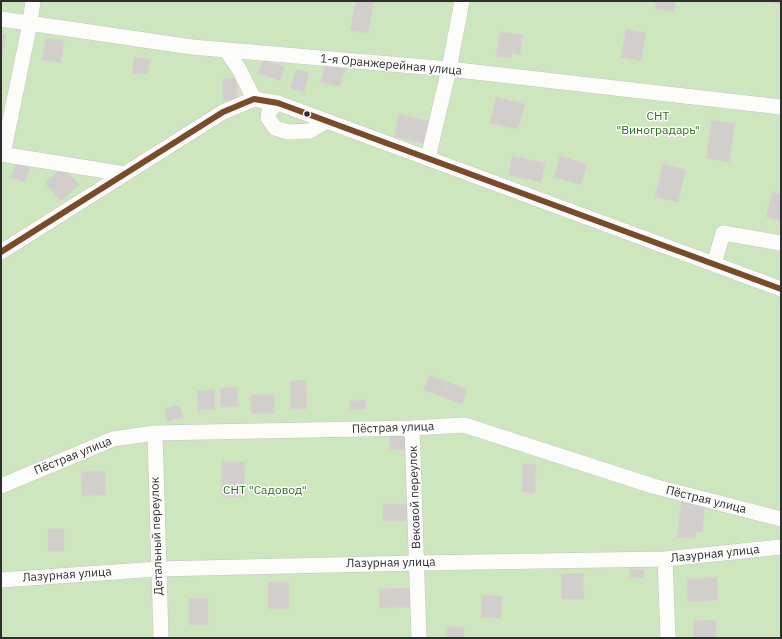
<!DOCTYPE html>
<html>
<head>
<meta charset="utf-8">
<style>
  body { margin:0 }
  #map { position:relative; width:782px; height:639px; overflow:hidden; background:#ece8e4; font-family:"IBM Plex Sans",sans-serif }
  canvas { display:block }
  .frame { position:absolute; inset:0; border:2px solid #2e2e2e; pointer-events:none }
</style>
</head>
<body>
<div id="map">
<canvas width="782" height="639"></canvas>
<div class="frame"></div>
</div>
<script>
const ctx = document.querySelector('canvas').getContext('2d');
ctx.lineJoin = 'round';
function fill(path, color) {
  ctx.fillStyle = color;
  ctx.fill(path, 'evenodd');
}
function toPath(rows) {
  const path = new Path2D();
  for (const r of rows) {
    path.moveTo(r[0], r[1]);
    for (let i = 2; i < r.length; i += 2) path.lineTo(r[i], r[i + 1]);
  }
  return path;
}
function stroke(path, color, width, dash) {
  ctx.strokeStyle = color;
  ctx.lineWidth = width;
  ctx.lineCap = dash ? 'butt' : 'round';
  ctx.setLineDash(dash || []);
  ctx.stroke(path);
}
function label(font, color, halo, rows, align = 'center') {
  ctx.font = font + ' "IBM Plex Sans",sans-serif';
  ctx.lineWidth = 3;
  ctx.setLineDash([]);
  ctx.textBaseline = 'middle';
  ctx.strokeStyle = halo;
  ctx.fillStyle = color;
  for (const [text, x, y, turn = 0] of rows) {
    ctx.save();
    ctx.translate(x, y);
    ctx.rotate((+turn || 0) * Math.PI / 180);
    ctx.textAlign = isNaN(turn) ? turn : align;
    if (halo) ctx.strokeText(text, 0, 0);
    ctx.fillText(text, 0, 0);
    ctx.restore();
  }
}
const green = toPath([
  [1,1,781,1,781,638,1,638]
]);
const building = toPath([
  [356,1,368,1,374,2,368,33,350,30,356,1],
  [656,1,676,1,674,12,655,9,656,1],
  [767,1,781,1,781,5,766,2,767,1],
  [626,29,646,33,641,61,621,57,626,29],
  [500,32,523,35,520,55,512,53,511,58,496,56,500,32],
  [1,34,6,35,2,58,1,58,1,34],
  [46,38,64,41,61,63,42,60,46,38],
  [134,57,150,59,148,74,132,73,134,57],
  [263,59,285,67,280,81,258,73,263,59],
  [327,61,346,67,340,87,320,82,327,61],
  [296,69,309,73,304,92,290,88,296,69],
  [237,78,237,100,223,101,223,79,237,78],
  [496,97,525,104,518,129,490,123,496,97],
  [399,114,432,122,427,144,394,137,399,114],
  [712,120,735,124,729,162,706,158,712,120],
  [512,156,545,163,541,182,508,175,512,156],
  [560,156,587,164,581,185,554,177,560,156],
  [16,164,30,168,25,182,11,178,16,164],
  [663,164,686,170,678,202,655,197,663,164],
  [63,167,79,185,61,201,45,183,63,167],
  [772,192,781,194,781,215,780,220,766,217,772,192],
  [429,375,448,382,443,397,424,390,429,375],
  [306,380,307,409,291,409,290,381,306,380],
  [448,382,467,389,462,404,443,397,448,382],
  [237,387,238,406,221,407,220,388,237,387],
  [214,390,215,409,198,410,197,391,214,390],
  [274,394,275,413,251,414,251,395,274,394],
  [366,400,366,409,350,410,350,401,366,400],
  [179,405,183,417,168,421,164,409,179,405],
  [410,430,411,450,390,450,389,431,410,430],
  [222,462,245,462,244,497,222,496,222,462],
  [523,464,536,464,535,493,522,492,523,464],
  [105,471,106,495,82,496,81,472,105,471],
  [682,497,706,500,702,532,696,532,695,539,677,537,682,497],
  [383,504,410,504,410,521,383,521,383,504],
  [48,529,64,529,64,551,48,551,48,529],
  [630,569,644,570,644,578,630,578,630,569],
  [583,573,584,599,562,599,561,574,583,573],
  [717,577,718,600,688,602,687,579,717,577],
  [268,582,289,582,289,609,268,609,268,582],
  [419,588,420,607,380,608,379,589,419,588],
  [482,595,502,596,501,618,481,617,482,595],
  [208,598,208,625,189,625,189,599,208,598],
  [716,620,716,638,694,638,693,621,716,620],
  [447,627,464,627,464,638,447,638,447,627]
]);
const minor = toPath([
  [1,19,192,47,449,69,781,107],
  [226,50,239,69,254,99],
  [278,103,269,111,268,118,275,128,288,132,310,131,327,121],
  [1,154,125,174],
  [3,154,30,23,33,1],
  [428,158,449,69,462,1],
  [1,252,223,112,254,99,278,103,781,289],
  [714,264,723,233,781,243],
  [412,428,419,638],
  [155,433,161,638],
  [1,486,113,439,155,433,412,428,464,425,653,486,781,519],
  [665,559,668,638],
  [1,580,158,569,417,563,665,559,781,547]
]);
const bus1 = toPath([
  [1,252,223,112,254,99,278,103,781,289]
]);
const markers = [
  [307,114,3.5,"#2e2e2e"]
];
const streetNames = [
  ["1-я Оранжерейная улица",391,65,5],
  ["Пёстрая улица",393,428,-2],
  ["Пёстрая улица",73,456,-22],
  ["Вековой переулок",415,497,-92],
  ["Пёстрая улица",706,500,14],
  ["Детальный переулок",157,536,-92],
  ["Лазурная улица",715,554,-6],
  ["Лазурная улица",391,563,-1],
  ["Лазурная улица",67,575,-4]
];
const parkNames = [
  ["СНТ",658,117],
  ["\"Виноградарь\"",658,131],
  ["СНТ \"Садовод\"",265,491]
];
fill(green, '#cee6be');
fill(building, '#d1cecb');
stroke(building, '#d7d4d0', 1);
stroke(minor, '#c5c4c5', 16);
stroke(minor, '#fcfcfb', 15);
stroke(bus1, '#7a4b2a', 6);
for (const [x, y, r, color] of markers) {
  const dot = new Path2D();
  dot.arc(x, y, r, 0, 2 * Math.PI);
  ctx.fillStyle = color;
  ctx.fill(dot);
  stroke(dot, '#fff', 1.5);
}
label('12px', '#2e2e2e', '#fff', streetNames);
label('12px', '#2c6e1b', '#fff', parkNames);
</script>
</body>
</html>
